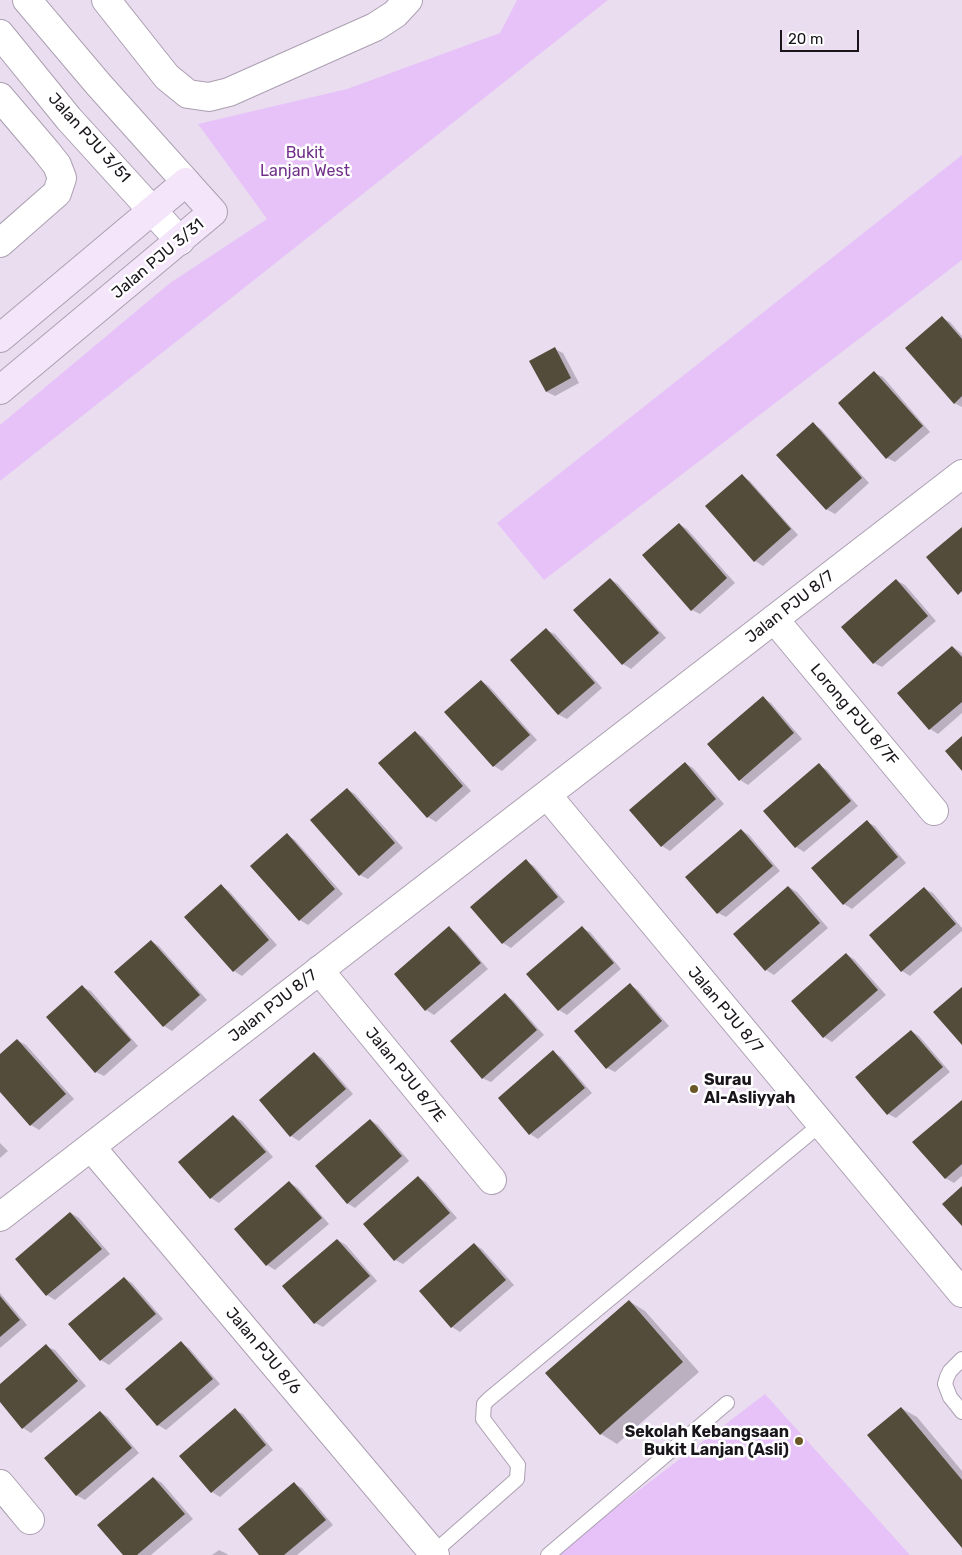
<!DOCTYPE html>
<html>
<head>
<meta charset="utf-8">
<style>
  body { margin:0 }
  #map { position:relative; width:962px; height:1555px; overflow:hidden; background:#eaddf0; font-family:Rubik,sans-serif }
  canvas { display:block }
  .scale { position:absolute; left:780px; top:30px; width:79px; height:22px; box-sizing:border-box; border:2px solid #19151b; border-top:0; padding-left:6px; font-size:15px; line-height:18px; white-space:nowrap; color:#19151b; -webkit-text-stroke:4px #fff; paint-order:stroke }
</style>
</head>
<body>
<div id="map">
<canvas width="962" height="1555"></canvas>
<div class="scale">20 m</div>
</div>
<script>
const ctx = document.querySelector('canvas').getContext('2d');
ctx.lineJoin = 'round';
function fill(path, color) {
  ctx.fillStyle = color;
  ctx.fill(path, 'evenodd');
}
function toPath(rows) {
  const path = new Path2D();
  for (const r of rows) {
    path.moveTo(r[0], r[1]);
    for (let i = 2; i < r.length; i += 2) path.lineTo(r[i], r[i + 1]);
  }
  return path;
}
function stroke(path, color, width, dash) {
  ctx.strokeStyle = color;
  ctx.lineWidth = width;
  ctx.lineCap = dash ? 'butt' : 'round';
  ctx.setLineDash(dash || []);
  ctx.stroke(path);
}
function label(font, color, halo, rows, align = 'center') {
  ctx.font = font + ' Rubik,sans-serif';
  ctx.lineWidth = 5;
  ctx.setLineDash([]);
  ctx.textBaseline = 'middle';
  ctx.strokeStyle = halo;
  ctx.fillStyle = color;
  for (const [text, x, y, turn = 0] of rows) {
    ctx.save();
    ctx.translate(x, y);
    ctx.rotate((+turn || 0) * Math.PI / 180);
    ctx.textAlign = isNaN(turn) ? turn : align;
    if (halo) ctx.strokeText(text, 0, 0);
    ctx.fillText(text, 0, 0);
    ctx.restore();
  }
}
const green = toPath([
  [517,0,608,0,0,481,0,425,170,283,267,219,198,124,347,89,500,33],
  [962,155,962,260,544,580,497,523],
  [765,1394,910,1555,554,1555]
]);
const shadow = toPath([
  [942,318,950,322,962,336,962,407,954,403],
  [555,349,563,353,579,383,555,396,547,392,531,362],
  [874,373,883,377,930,432,895,462,887,458],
  [813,424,821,429,869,483,835,514,826,509],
  [742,476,750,481,798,535,763,566,755,561],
  [679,524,687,529,735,583,700,614,692,610],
  [610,579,618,584,666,638,631,669,623,664,575,610],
  [896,580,905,585,936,621,882,667,874,663],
  [546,630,555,634,602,688,567,719,559,715,512,661],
  [953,647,962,653,962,713,938,734,930,729,898,694],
  [481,681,489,686,537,740,502,771,494,766,446,712],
  [763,698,771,703,802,739,748,785,740,780,709,744],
  [415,732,423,737,471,791,436,822,428,817],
  [685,763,693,768,724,804,670,851,662,846],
  [819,765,827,770,858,806,804,852,796,847,765,811],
  [347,789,355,794,403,848,368,879,360,875],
  [867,822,875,826,906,863,852,909,844,904,813,868],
  [741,830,749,835,780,871,726,917,718,913],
  [287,835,295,840,343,894,308,925,300,920],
  [526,861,534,866,565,902,511,948,503,943,472,907],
  [221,886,229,891,277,945,242,976,234,971],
  [789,887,797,892,828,928,774,975,766,970],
  [925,889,933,893,962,928,962,931,910,976,902,971,871,936],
  [449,928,457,933,488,969,434,1015,426,1010,395,974],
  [582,928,590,932,621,969,567,1015,559,1010,528,974],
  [151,941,159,946,207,1000,172,1031,164,1026,116,972],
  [846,954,854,959,886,995,832,1042,824,1037],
  [630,985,638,990,669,1026,615,1072,607,1068],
  [82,987,91,991,138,1046,104,1076,96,1072],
  [505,995,513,1000,544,1035,491,1082,482,1078],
  [911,1031,919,1036,950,1072,896,1118,888,1114],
  [17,1040,26,1045,74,1099,39,1130,31,1125,0,1090,0,1055],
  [553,1052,561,1057,592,1093,538,1139,530,1134,499,1098],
  [314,1053,322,1058,353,1094,299,1141,291,1136,260,1100],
  [962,1101,962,1176,954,1183,945,1178],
  [233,1116,242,1121,273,1157,219,1203,211,1198,180,1162],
  [370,1120,378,1125,409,1161,355,1208,347,1203],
  [0,1143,8,1151,0,1158],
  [418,1177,426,1182,457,1218,403,1264,395,1260],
  [290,1183,298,1188,329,1224,275,1270,267,1265],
  [71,1213,79,1218,110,1254,55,1300,47,1295,17,1259],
  [338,1240,346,1245,377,1281,323,1327,315,1323],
  [474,1244,482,1249,514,1285,460,1332,452,1327],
  [124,1278,132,1283,163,1319,109,1365,101,1360,70,1324],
  [0,1293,27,1325,0,1348],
  [629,1301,645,1311,699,1372,617,1444,601,1434,547,1373],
  [181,1343,189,1348,220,1384,166,1430,158,1425,127,1389],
  [46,1346,55,1350,86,1386,31,1433,23,1428,0,1400,0,1385],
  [901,1408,917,1417,962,1471,962,1546],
  [235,1410,243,1414,273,1450,220,1497,212,1492],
  [100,1412,108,1417,139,1453,85,1500,76,1495],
  [154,1478,162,1483,193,1519,151,1555,125,1555],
  [294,1484,302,1488,333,1525,297,1555,261,1555],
  [219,1550,227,1554,228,1555,212,1555]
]);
const building = toPath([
  [942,316,962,339,962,396,954,404,905,348],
  [555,347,571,378,546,392,529,361],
  [874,371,923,426,886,459,838,403],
  [813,422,862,478,826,510,776,455],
  [742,474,791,529,754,562,705,506],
  [679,523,727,578,691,611,642,555],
  [962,527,962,591,958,595,926,557],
  [610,578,659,633,622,665,573,610],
  [896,579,928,616,873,664,841,627],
  [546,628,595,683,558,715,510,660],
  [952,646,962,657,962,702,929,730,897,693],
  [481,680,530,735,493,767,444,712],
  [763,696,794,733,739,781,707,744],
  [415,731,463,786,427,818,378,763],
  [962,736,962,771,945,751],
  [685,762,716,799,661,847,629,810],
  [819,763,851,801,795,848,763,811],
  [347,788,395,843,359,876,310,820],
  [867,820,898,857,843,905,811,868],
  [741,829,773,866,717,914,685,877],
  [287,833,335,889,299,921,250,866],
  [526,859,558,897,502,944,470,907],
  [221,884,269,940,233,972,184,917],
  [788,886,820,923,765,971,733,934],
  [924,887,956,924,901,972,869,935],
  [449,926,481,963,425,1011,394,974],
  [582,926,614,963,558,1011,526,974],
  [151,940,200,995,163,1027,114,972],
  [846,953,878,990,823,1038,791,1001],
  [630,983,662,1021,606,1069,574,1031],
  [82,985,131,1040,95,1073,46,1017],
  [962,987,962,1045,933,1012],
  [505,993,537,1030,482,1079,450,1041],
  [911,1030,943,1067,887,1115,855,1077],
  [17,1039,66,1094,30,1126,0,1092,0,1054],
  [553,1050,585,1088,529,1135,498,1098],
  [314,1052,346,1089,290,1137,259,1100],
  [962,1100,962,1164,945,1179,912,1142],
  [233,1115,266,1152,210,1199,178,1162],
  [370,1119,402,1156,347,1204,315,1166],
  [418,1176,450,1213,394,1261,363,1224],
  [289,1181,322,1218,266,1266,234,1229],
  [962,1186,962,1226,942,1204],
  [70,1212,102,1249,46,1296,15,1259],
  [337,1239,370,1276,314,1324,282,1286],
  [474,1243,506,1280,451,1328,419,1291],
  [124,1277,156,1314,100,1361,68,1324],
  [0,1296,20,1320,0,1337],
  [629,1300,683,1362,600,1435,545,1373],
  [181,1341,213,1379,157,1426,125,1389],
  [46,1344,78,1381,22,1429,0,1402,0,1384],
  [901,1407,962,1480,962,1548,867,1435],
  [235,1408,266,1445,211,1493,179,1456],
  [100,1411,132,1448,76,1496,44,1458],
  [153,1477,185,1514,137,1555,123,1555,97,1525],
  [294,1482,326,1520,284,1555,259,1555,238,1529]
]);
const lane = toPath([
  [962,1359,950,1371,947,1377,945,1384,950,1397,962,1412],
  [433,1553,517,1479,518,1465,483,1419,484,1404,489,1399,821,1124],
  [548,1555,727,1403]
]);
const street = toPath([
  [27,0,99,85,186,182],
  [106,0,167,77,188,94,209,97,229,92,375,27,395,14,408,0],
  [0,34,69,119,180,241],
  [0,97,46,151,57,165,62,178,57,193,0,243],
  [774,619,934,811],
  [547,795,962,1293],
  [319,970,492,1180],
  [91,1147,435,1555],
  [0,1217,962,474],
  [0,1484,30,1520]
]);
const secondary = toPath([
  [0,338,186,182,213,212,0,390]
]);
const markers = [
  [694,1089,5,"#6b5726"],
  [799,1441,5,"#6b5726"]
];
const streetNames = [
  ["Jalan PJU 3/51",89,138,48],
  ["Jalan PJU 3/31",158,259,-40],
  ["Jalan PJU 8/7",790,607,-38],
  ["Lorong PJU 8/7F",854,715,50],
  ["Jalan PJU 8/7",273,1006,-38],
  ["Jalan PJU 8/7",725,1010,50],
  ["Jalan PJU 8/7E",405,1075,51],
  ["Jalan PJU 8/6",263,1351,50]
];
const parkNames = [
  ["Bukit",305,153],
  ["Lanjan West",305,171]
];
const poiNames = [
  ["Surau",704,1080],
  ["Al-Asliyyah",704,1098],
  ["Sekolah Kebangsaan",789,1432,"right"],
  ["Bukit Lanjan (Asli)",789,1450,"right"]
];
fill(green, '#e6c2f8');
fill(shadow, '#0003');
fill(building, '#534c3a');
stroke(lane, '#ab9fb1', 16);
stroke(street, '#ab9fb1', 30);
stroke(secondary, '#ab9fb1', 30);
stroke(lane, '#fff', 14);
stroke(street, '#fff', 28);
stroke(secondary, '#f4e5fa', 28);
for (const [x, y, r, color] of markers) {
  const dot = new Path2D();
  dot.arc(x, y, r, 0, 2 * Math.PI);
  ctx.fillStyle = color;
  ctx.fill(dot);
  stroke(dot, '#fff', 2);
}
label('16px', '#19151b', '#fff', streetNames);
label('16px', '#71308b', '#fff', parkNames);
label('bold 16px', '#19151b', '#fff', poiNames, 'left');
</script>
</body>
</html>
